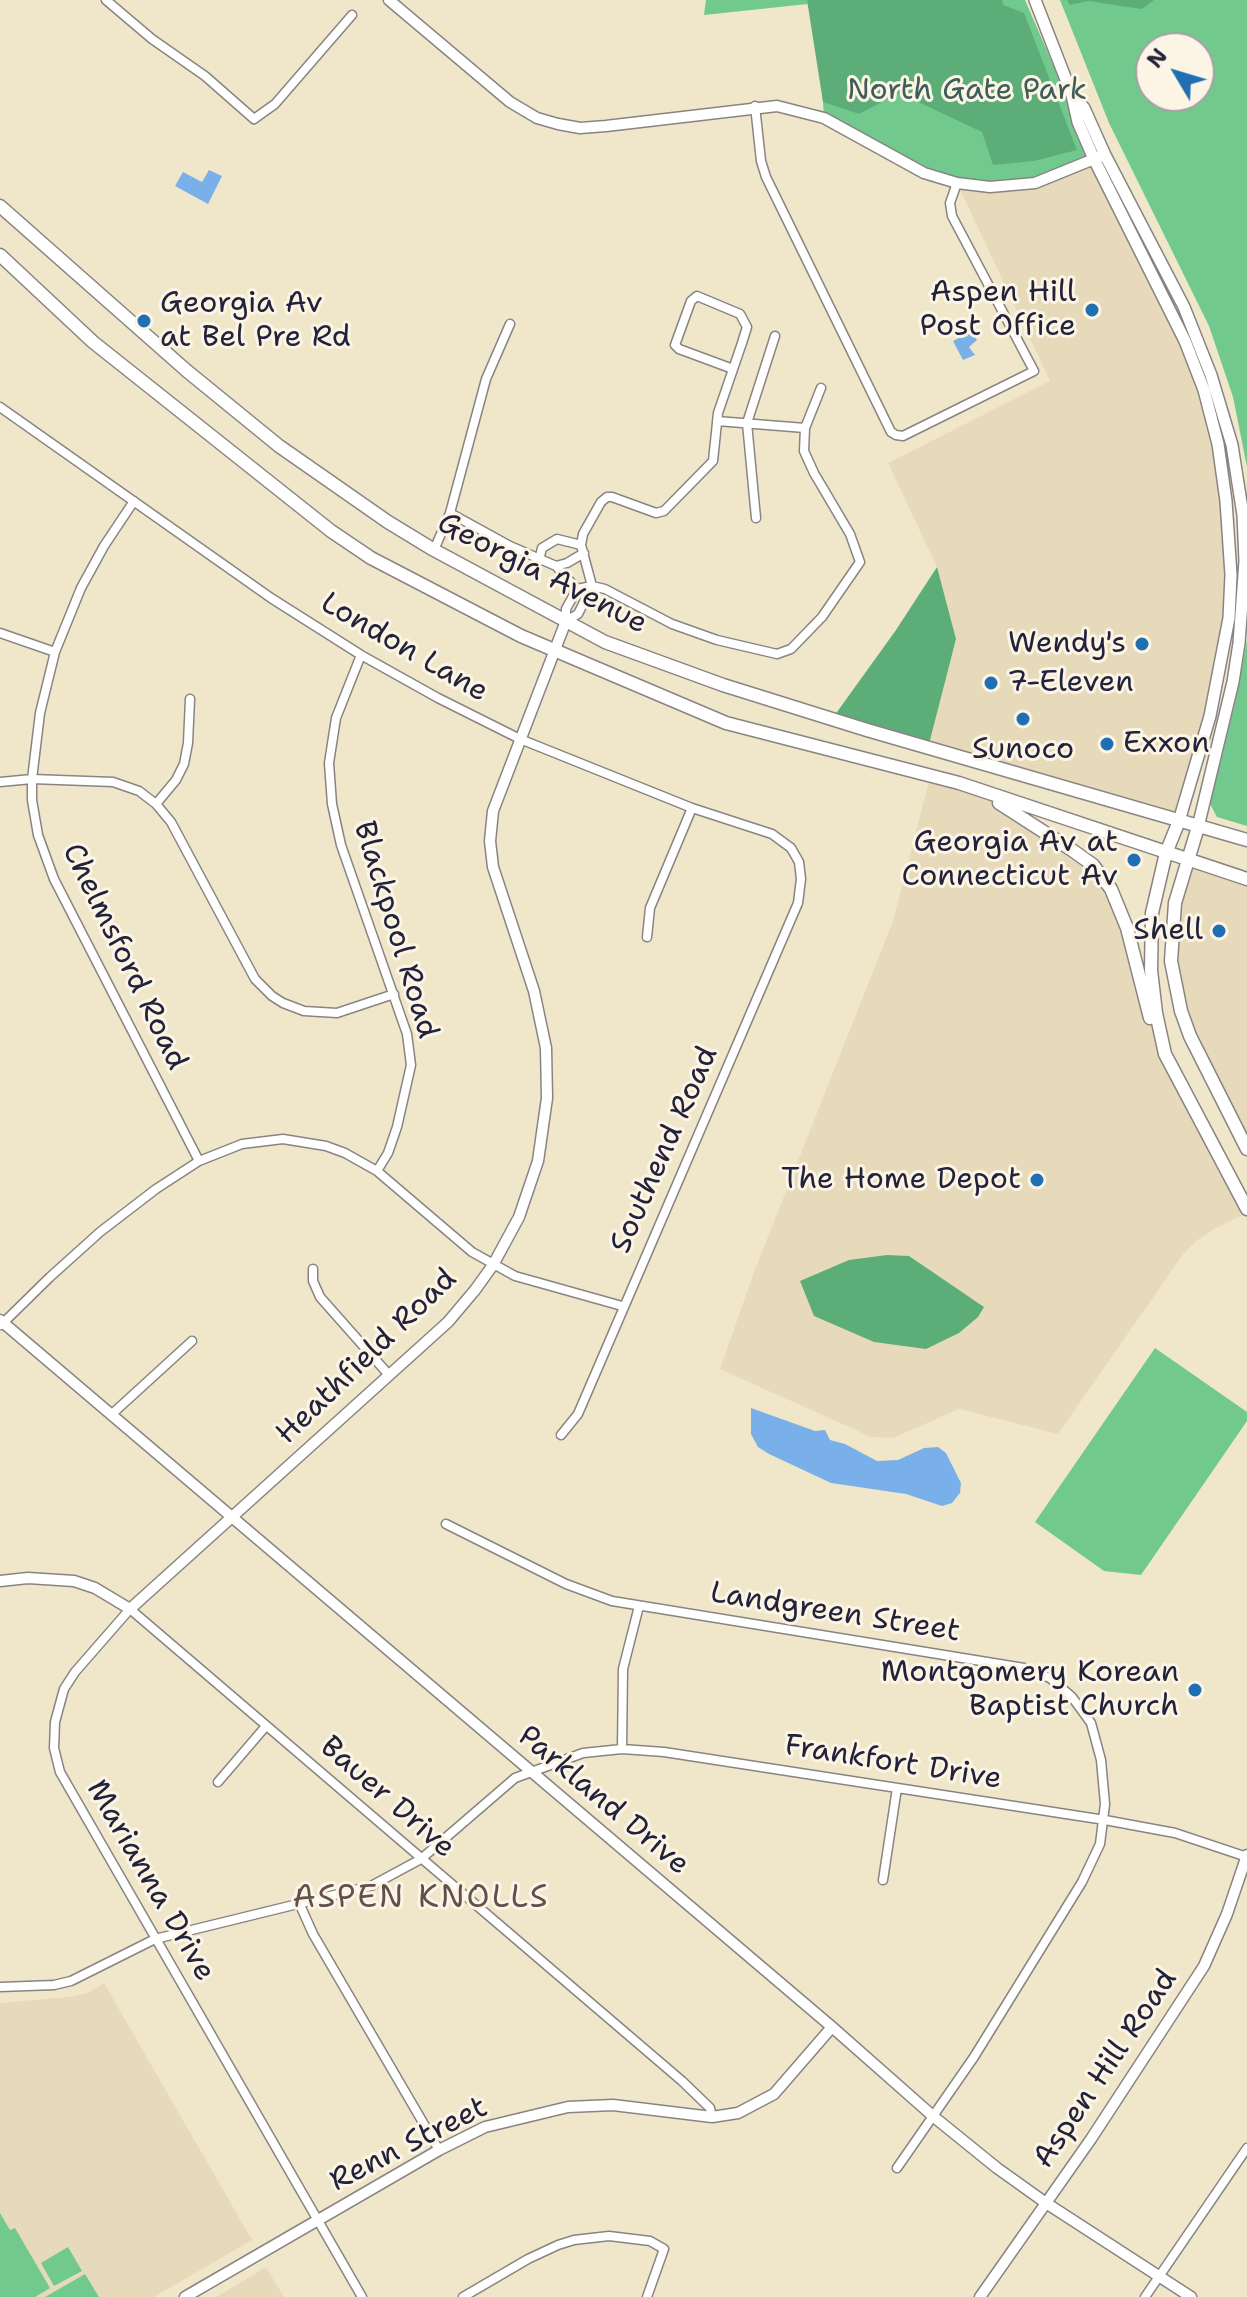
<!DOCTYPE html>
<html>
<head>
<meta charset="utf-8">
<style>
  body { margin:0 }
  #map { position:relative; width:1247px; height:2297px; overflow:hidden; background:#f0e7cb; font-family:"Shantell Sans",sans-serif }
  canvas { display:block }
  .north { position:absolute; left:1135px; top:32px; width:80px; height:80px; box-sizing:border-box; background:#fcf5e5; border:2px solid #a5a1a1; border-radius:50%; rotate:308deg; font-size:22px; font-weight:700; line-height:32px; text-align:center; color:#22223b }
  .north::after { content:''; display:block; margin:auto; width:28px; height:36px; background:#1f6fb2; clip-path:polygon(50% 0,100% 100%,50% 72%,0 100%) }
</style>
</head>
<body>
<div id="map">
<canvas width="1247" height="2297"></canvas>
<div class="north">N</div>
</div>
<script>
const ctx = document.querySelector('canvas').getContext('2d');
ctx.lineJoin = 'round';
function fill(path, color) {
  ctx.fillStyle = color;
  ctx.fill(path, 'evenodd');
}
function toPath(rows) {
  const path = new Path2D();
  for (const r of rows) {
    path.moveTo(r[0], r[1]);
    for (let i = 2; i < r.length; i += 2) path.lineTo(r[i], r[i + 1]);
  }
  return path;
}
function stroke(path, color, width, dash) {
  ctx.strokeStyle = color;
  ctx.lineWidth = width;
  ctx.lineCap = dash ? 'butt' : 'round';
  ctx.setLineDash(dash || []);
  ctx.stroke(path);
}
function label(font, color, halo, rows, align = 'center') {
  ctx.font = font + ' "Shantell Sans",sans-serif';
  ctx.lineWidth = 6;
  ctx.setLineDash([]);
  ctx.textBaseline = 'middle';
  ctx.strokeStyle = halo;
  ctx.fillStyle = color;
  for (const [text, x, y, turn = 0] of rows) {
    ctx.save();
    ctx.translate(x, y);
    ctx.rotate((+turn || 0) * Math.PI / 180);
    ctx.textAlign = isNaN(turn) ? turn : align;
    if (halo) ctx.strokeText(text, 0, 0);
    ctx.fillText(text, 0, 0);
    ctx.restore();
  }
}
const built = toPath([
  [1094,159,1157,280,1218,444,1229,618,1179,821,928,748,956,639,937,567,888,463,1050,381,957,183],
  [930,777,980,791,1072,850,1111,889,1156,1033,1247,1213,1214,1229,1196,1241,1184,1253,1058,1434,959,1409,893,1438,871,1437,720,1369,754,1272,893,921],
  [1186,860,1247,879,1247,1149,1207,1073,1171,961],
  [104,1983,252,2240,154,2297,0,2297,0,2003,68,1997,88,1993],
  [266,2267,284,2297,216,2297]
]);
const green = toPath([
  [706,0,807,0,808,4,704,15],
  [817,0,1025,0,1094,159,1066,172,1003,187,940,179,824,118],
  [1060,0,1247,0,1247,467,1233,397,1209,326,1109,123],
  [1151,48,1199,48,1199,96,1151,96],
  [1247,640,1247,826,1217,817,1210,804,1236,699],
  [1155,1348,1247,1412,1247,1421,1141,1575,1104,1571,1035,1522],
  [0,2213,10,2230,15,2228,50,2288,35,2297,0,2297],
  [68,2247,82,2271,54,2286,41,2263],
  [85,2274,99,2297,45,2297]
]);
const forest = toPath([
  [807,0,1002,0,1003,5,1024,13,1077,150,1034,161,993,165,982,132,899,93,859,114,823,102],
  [1067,0,1154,0,1142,9,1088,1,1070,5],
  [937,567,956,639,928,748,832,719,896,630],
  [887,1255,909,1256,984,1307,978,1317,959,1333,926,1349,874,1342,814,1316,800,1281,849,1260]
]);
const water = toPath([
  [209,170,222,176,208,204,175,186,183,172,202,182],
  [972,331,977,340,969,347,975,355,963,360,953,341],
  [751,1408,815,1431,825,1430,830,1440,845,1444,877,1461,898,1460,924,1448,938,1447,946,1453,961,1483,960,1493,952,1503,942,1506,906,1494,831,1483,769,1454,758,1447,751,1434]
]);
const minor = toPath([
  [106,0,152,39,205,76,254,119,275,104,352,15],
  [755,106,761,161,766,177,891,432,896,435,903,436,1034,371,952,216,950,203,957,183],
  [0,407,271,598,361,655,438,698,520,739,692,808,772,834,791,848,799,862,801,879,798,903,578,1414,561,1435],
  [717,421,805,428],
  [134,501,104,546,81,588,55,652,40,713,32,779,32,800,38,835,54,879,199,1161],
  [450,513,510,546,556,566,577,589],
  [756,518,747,423,775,336],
  [434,550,450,513,486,379,510,324],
  [539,560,542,548,557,539,581,545],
  [556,566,567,563,584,553],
  [577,589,566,609,566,621,578,614,592,586,581,545,583,534,601,502,607,497,612,497,656,513,664,511,713,461,718,413,742,343,747,327,740,314,697,296,691,301,675,345,679,349,733,369],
  [577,589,592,586,605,589,672,624,717,640,777,654,791,649,822,617,860,562,850,534,814,473,804,451,805,428,821,388],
  [0,633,55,652],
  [361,655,336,718,329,763,332,804,341,845,407,1034,411,1065,397,1127,388,1153,377,1171],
  [0,782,32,779,113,782,139,791,156,804,171,822,255,979,272,996,283,1003,304,1011,337,1013,394,994],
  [156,804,176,780,184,764,188,743,190,699],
  [647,937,650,908,692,808],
  [313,1269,313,1281,320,1297,389,1375],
  [1,1325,50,1277,100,1232,156,1189,199,1161,242,1144,283,1139,326,1146,345,1153,377,1171,472,1252,515,1276,622,1306],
  [112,1414,192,1341],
  [446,1524,566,1584,612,1601,1024,1668,1050,1678,1072,1697,1091,1723,1101,1760,1105,1804,1100,1844,1082,1882,974,2057,897,2168],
  [622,1749,623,1669,639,1606],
  [218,1782,266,1726],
  [883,1880,897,1788],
  [300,1905,313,1934,439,2150],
  [0,1987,54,1985,71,1981,155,1939,371,1886,421,1859,515,1778,583,1753,622,1749,664,1752,1105,1820,1175,1833,1247,1857],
  [362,2297,60,1772,54,1748,55,1722,64,1689,75,1672,130,1609,682,2081,710,2108,712,2117],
  [463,2297,528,2259,558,2245,574,2240,609,2236,650,2241,664,2249,647,2297],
  [1145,2297,1247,2148]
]);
const tertiary = toPath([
  [389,0,510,102,537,118,558,124,580,128,606,126,777,106,824,118,924,173,957,183,990,187,1035,183,1099,157],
  [0,1320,832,2027,934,2117,997,2168,1046,2203,1191,2297],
  [0,1581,28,1578,74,1581,95,1588,130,1609,448,1322,475,1290,493,1265,519,1217,538,1161,547,1098,546,1048,534,991,493,867,490,841,493,811,566,621],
  [185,2297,439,2150,485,2127,568,2107,613,2105,712,2117,738,2113,774,2094,832,2027],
  [980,2297,1091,2139,1204,1966,1227,1914,1247,1855]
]);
const secondary = toPath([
  [1035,0,1072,95,1078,122,1094,159,1185,341,1204,390,1218,444,1226,501,1231,575,1229,618,1210,716,1179,821],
  [1073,96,1084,108,1105,155,1184,307,1211,375,1232,445,1243,515,1245,561,1239,643,1233,682,1198,827]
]);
const primary = toPath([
  [0,206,187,371,279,446,388,522,434,550,605,642,723,685,867,730,1247,840],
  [0,255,93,342,331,531,371,558,521,636,726,723,959,783,1247,879],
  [999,803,1072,850,1093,865,1111,889,1127,928,1150,1018],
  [1179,821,1166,853,1152,913,1151,970,1156,1013,1165,1054,1247,1209],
  [1198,827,1175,903,1171,961,1181,1011,1190,1036,1247,1149]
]);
const markers = [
  [1092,310,8,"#1f6fb2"],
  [144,321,8,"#1f6fb2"],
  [1142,644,8,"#1f6fb2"],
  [991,683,8,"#1f6fb2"],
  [1023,719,8,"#1f6fb2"],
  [1107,744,8,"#1f6fb2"],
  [1134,860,8,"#1f6fb2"],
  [1219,931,8,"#1f6fb2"],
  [1037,1180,8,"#1f6fb2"],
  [1195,1690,8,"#1f6fb2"]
];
const parkNames = [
  ["North Gate Park",967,91]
];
const poiNames = [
  ["Aspen Hill",1076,293],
  ["Post Office",1076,327],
  ["Georgia Av",160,304,"left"],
  ["at Bel Pre Rd",160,338,"left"],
  ["Wendy's",1126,644],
  ["7-Eleven",1007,683,"left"],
  ["Exxon",1123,744,"left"],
  ["Sunoco",1023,750,"center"],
  ["Georgia Av at",1118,843],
  ["Connecticut Av",1118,877],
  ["Shell",1203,931],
  ["The Home Depot",1021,1180],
  ["Montgomery Korean",1179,1673],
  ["Baptist Church",1179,1707]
];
const streetNames = [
  ["Georgia Avenue",542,574,27],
  ["London Lane",404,648,30],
  ["Blackpool Road",395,930,73],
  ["Chelmsford Road",124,957,64],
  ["Southend Road",665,1150,-66],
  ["Heathfield Road",367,1357,-44],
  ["Landgreen Street",835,1613,9],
  ["Frankfort Drive",893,1763,9],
  ["Bauer Drive",387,1798,41],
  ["Parkland Drive",603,1801,40],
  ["Marianna Drive",150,1881,60],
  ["Aspen Hill Road",1106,2069,-56],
  ["Renn Street",409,2145,-27]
];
const neighbourhoodNames = [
  ["ASPEN KNOLLS",421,1899]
];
fill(built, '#e6daba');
fill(green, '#72c98e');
fill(forest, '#5dad79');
fill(water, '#7ab0e9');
stroke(minor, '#898483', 11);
stroke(tertiary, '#898483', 13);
stroke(secondary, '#898483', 14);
stroke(primary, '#898483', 15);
stroke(minor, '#fff', 8);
stroke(tertiary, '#fff', 10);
stroke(secondary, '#fff', 11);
stroke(primary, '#fff', 12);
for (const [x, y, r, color] of markers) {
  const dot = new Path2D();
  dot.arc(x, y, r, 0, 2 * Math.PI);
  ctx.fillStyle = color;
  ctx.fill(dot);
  stroke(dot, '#fcf5e5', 3);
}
label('30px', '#3e5c58', '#fcf5e5', parkNames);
label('30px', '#22223b', '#fcf5e5', poiNames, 'right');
label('30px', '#22223b', '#fcf5e5', streetNames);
ctx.letterSpacing = '2px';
label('32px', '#634f4c', '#fcf5e5', neighbourhoodNames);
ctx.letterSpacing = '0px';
</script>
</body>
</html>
